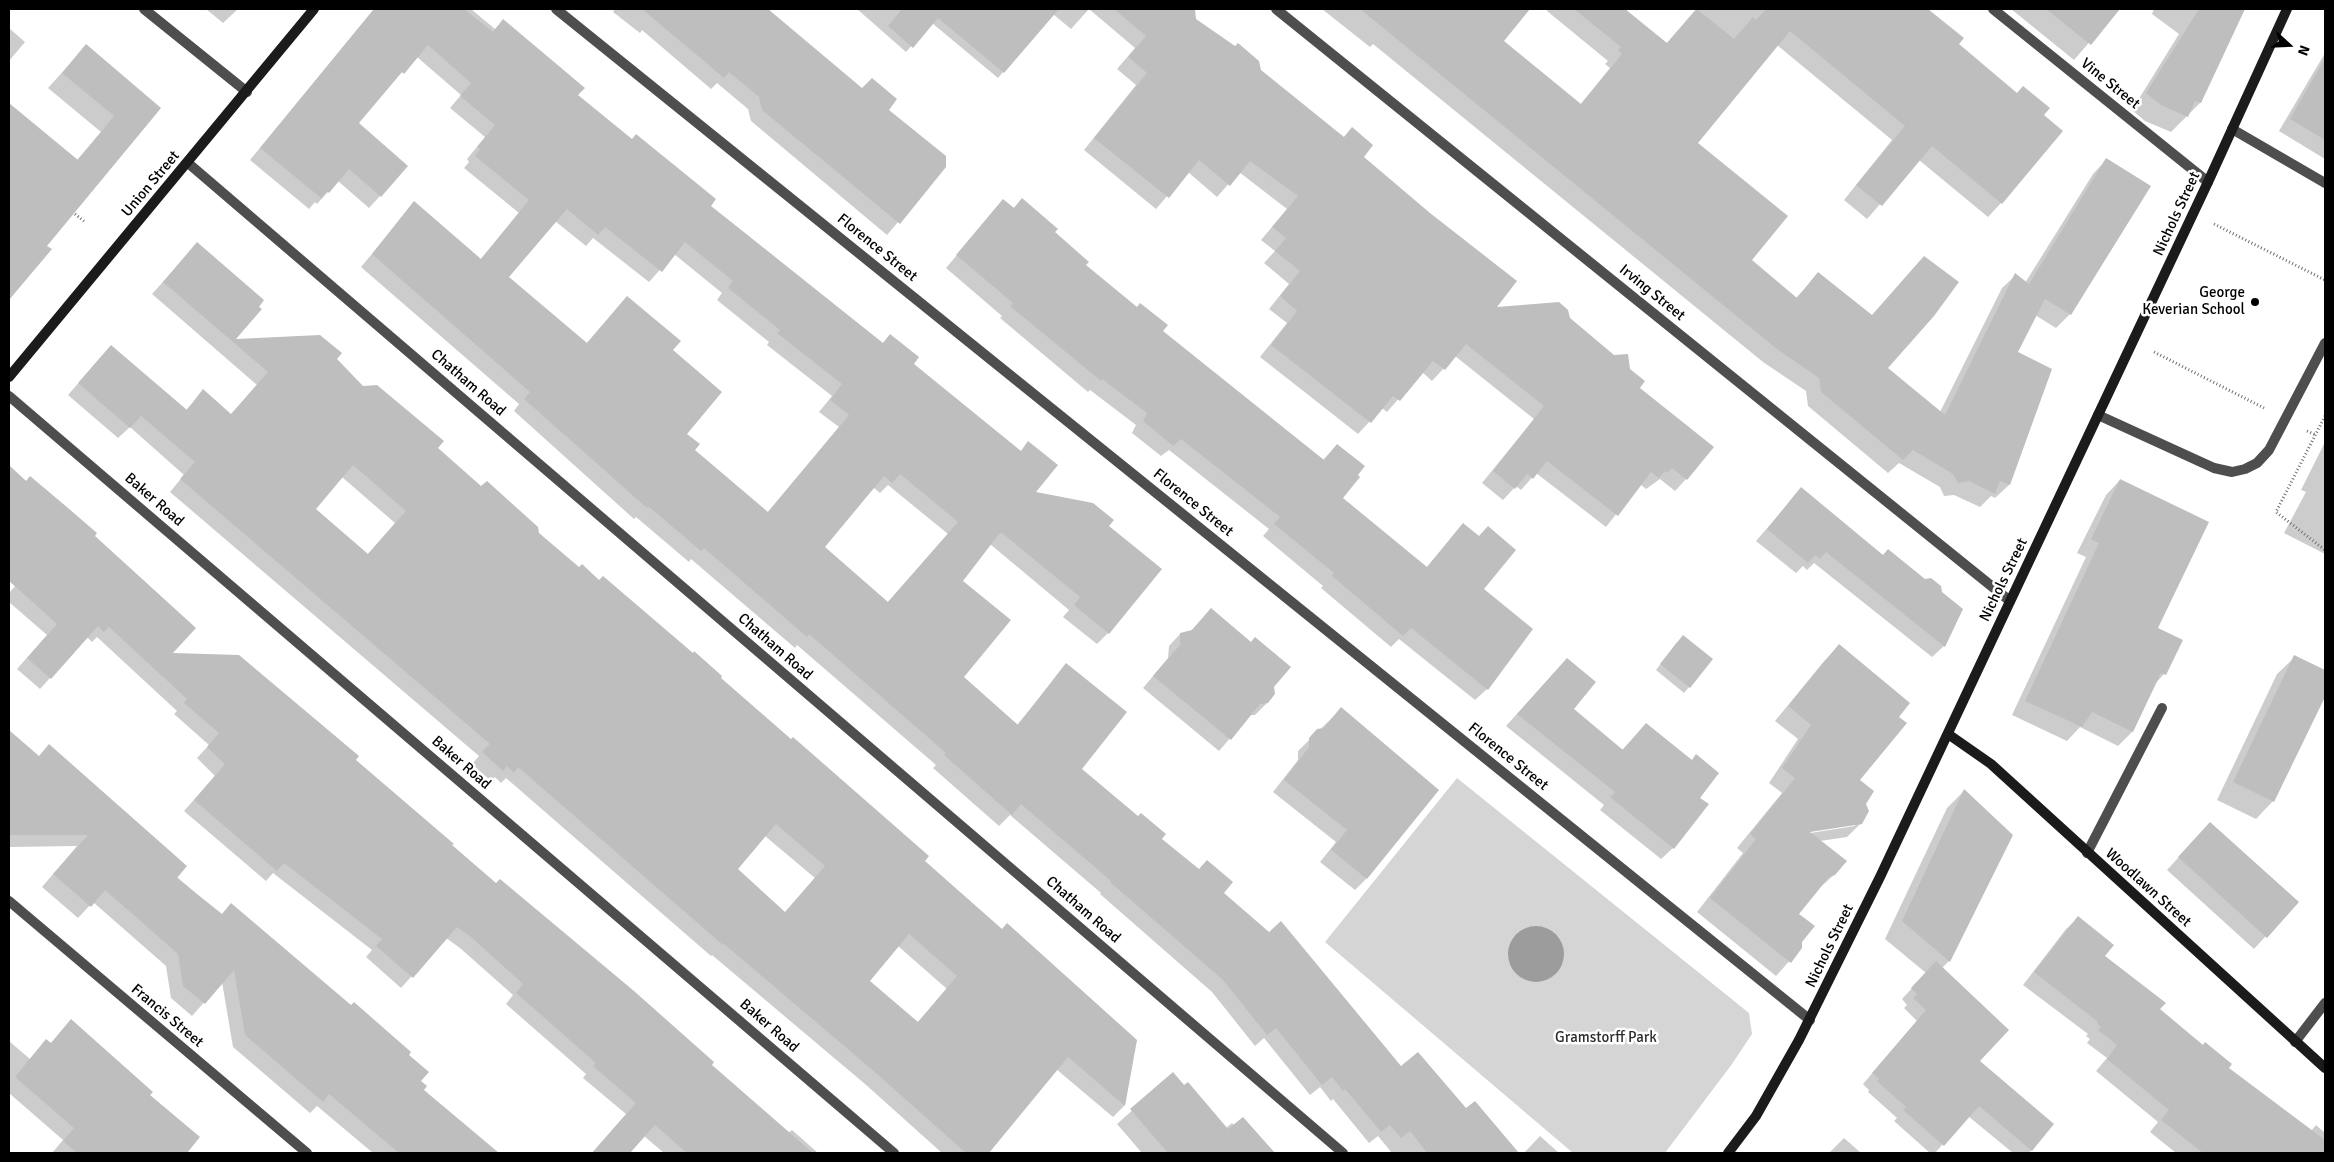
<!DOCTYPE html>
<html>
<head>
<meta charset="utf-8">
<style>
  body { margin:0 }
  #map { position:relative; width:2334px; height:1162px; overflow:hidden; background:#fff; font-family:Signika,sans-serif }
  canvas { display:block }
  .frame { position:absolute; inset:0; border:10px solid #000; pointer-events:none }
  .north { position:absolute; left:2264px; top:20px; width:50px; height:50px; -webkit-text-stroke:4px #fff; paint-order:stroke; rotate:110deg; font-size:14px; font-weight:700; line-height:20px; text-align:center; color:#000 }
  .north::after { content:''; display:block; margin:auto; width:18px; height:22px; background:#000; clip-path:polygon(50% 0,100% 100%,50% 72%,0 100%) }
</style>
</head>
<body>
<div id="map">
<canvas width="2334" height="1162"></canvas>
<div class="frame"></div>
<div class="north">N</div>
</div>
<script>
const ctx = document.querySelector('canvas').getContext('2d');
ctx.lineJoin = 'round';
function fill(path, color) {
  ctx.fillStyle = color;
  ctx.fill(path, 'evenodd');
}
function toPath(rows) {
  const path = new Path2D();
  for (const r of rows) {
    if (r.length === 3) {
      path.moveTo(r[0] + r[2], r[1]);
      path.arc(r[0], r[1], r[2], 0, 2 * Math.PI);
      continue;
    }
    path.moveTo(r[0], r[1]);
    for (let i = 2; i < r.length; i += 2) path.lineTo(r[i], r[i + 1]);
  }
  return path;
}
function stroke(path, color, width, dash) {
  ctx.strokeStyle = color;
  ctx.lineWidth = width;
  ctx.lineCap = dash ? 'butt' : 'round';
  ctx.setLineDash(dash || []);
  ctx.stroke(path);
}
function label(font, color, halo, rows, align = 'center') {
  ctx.font = font + ' Signika,sans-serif';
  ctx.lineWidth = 5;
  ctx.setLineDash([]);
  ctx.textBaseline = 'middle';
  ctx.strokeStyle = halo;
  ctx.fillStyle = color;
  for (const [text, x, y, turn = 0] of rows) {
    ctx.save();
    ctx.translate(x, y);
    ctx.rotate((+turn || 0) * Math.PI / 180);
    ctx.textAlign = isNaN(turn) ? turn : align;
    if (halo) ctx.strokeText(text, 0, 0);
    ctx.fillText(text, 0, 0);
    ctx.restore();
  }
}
const green = toPath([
  [1457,778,1749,1013,1752,1034,1732,1064,1665,1153,1573,1153,1325,942]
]);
const water = toPath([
  [1536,954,28]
]);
const shadow = toPath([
  [206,9,238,9,223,23],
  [374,9,471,9,495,29,503,21,577,95,709,206,882,344,890,336,912,364,1020,452,1029,443,1033,493,1108,527,1108,633,1097,644,1063,617,1069,610,990,544,962,581,962,678,1017,725,1066,665,1080,769,1222,893,1401,1068,1465,1110,1508,1143,1498,1153,1392,1153,1378,1136,1369,1143,1333,1099,1331,1101,1320,1087,1310,1095,1264,1038,1255,1046,1212,992,1100,894,1101,893,1010,815,999,826,933,768,936,765,797,645,795,648,691,559,689,562,636,517,634,519,514,411,519,404,361,267,414,203,480,260,519,213,464,168,469,162,467,159,485,137,450,108,461,95,417,57,391,83,357,123,380,196,369,208,338,181,317,204,315,202,309,209,250,160],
  [555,221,586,246,593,238,649,282,674,254,722,293,717,300,769,342,767,345,832,396,819,412,839,427,767,513,693,450,686,434,671,351,627,297,586,344,507,278],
  [888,485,948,534,887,603,823,547,873,487,880,493],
  [615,9,767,9,887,110,945,167,887,235,751,121,748,109,717,83,711,89,642,30,640,33,613,12],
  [857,9,975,9,1023,49,998,78,932,23,906,52],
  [1047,9,1155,9,1160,13,1164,9,1193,9,1195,20,1343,138,1352,129,1362,157,1494,308,1569,319,1629,369,1686,479,1675,491,1660,479,1646,489,1640,484,1606,527,1536,473,1521,490,1516,486,1503,500,1482,483,1534,419,1455,356,1432,381,1422,372,1387,412,1382,408,1358,434,1260,357,1287,323,1269,309,1289,284,1264,263,1275,251,1261,240,1287,209,1239,172,1217,197,1188,172,1156,209,1084,150,1136,85,1117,69,1135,48,1089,9,1071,29],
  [1322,9,1506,9,1520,19,1502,41,1580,105,1610,68,1605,64,1608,61,1547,11,1548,9,1625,9,1666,44,1696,9,1911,9,2042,116,2001,203,1988,217,1919,160,1867,219,1844,200,1892,140,1777,45,1697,143,1750,260,1796,298,1818,274,1886,369,1940,412,2002,288,2016,275,2025,283,2093,174,2106,160,2149,186,2070,314,2056,328,2035,315,2017,353,2051,370,2009,485,1995,498,1991,496,1980,507,1954,495,1944,496,1940,487,1899,463,1888,473,1808,406,1806,391,1763,362,1373,44,1370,47],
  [2011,9,2118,9,2074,60],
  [2154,9,2243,9,2200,103,2171,132,2145,121,2132,110,2179,34,2152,14],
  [9,28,25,42,9,61],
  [86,46,160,109,46,246,50,250,9,299,9,104,76,161,101,132,48,88],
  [2325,53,2325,159,2279,131],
  [1022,200,1084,265,1161,331,1322,461,1337,445,1342,498,1426,568,1463,525,1482,589,1487,689,1475,700,1399,639,1391,647,1321,588,1323,586,1263,536,1269,529,1169,450,1161,456,1132,433,1136,425,1090,390,1088,392,1000,318,1002,316,946,268,1003,201,1013,209],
  [197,244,233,340,335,359,362,387,481,488,579,569,599,581,719,678,1001,930,1136,1040,1124,1106,1113,1117,1056,1069,987,1153,942,1153,865,1084,712,955,711,956,506,778,501,783,495,777,491,781,472,764,479,756,170,492,184,475,130,427,118,438,68,395,111,346,186,410,203,391,231,415,257,385,152,294],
  [342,477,395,523,367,555,314,509],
  [765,836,815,878,785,913,736,869],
  [898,946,947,989,917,1023,869,981],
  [2325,442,2325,554,2284,533,2306,492,2301,490],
  [9,467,93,536,170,654,354,760,450,845,788,1133,792,1130,818,1153,664,1153,644,1136,629,1153,592,1153,626,1114,583,1078,586,1074,506,1004,513,995,460,948,446,938,401,988,366,957,372,950,273,873,266,881,184,811,215,776,197,758,209,745,174,714,177,711,97,637,92,642,87,637,40,689,17,669,47,635,9,602,9,593,17,584,9,577,9,571,12,568,9,566],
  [2120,480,2156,628,2164,674,2155,684,2132,732,2118,746,2080,727,2067,741,2012,715,2086,557,2077,553,2106,495],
  [1801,489,1882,556,1941,593,1961,610,1944,646,1932,657,1814,563,1807,570,1803,566,1796,573,1756,541],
  [1211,610,1273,687,1267,703,1255,715,1250,715,1219,751,1143,688,1168,658,1169,646,1180,634,1190,632],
  [1677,642,1689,687,1684,693,1656,670],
  [1839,646,1897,717,1858,780,1865,804,1861,823,1847,837,1820,841,1834,875,1817,890,1797,914,1801,948,1776,976,1697,912,1743,853,1737,848,1782,793,1769,783,1798,739,1775,721,1825,660],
  [1855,824,1855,826,1804,834,1804,831],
  [2295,657,2325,672,2325,694,2273,801,2256,819,2217,800,2277,674],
  [1555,672,1573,709,1622,750,1646,724,1698,798,1673,848,1661,859,1600,810,1604,805,1506,726],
  [1341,709,1366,879,1355,890,1320,862,1336,842,1273,792,1298,760,1298,751],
  [9,732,221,915,407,1055,422,1090,498,1153,373,1153,317,1106,310,1113,233,1047,222,982,192,1016,171,998,166,966,93,902,78,918,42,887,77,846,9,847],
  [1964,791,2011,836,1949,961,1942,968,1978,1061,2032,1150,2028,1153,2013,1153,1968,1116,1935,1153,1930,1153,1894,1121,1897,1118,1868,1092,1869,1090,1863,1084,1917,1021,1904,1008,1907,1005,1902,999,1926,973,1885,939,1947,808],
  [2199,835,2297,902,2254,949,2167,870],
  [2078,918,2103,956,2159,1009,2227,1068,2311,1131,2316,1125,2325,1133,2325,1153,2257,1153,2254,1151,2253,1153,2176,1153,2150,1132,2158,1122,2096,1071,2107,1058,2087,1043,2090,1039,2086,1036,2088,1034,2023,985,2066,929],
  [71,1021,149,1095,199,1137,185,1153,52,1153,63,1140,9,1093,9,1041,30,1059,46,1041,50,1044],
  [1173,1074,1226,1128,1232,1123,1234,1125,1243,1118,1273,1153,1142,1153,1117,1124],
  [1540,1136,1559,1153,1524,1153],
  [1844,1138,1861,1153,1829,1153]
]);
const building = toPath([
  [374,9,464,9,493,32,503,19,585,88,578,95,632,139,636,134,716,199,711,206,735,225,883,343,890,334,919,357,914,364,1021,451,1028,441,1058,465,1036,492,1093,503,1114,520,1109,526,1162,569,1109,634,1074,605,1080,597,1002,533,999,534,963,581,1011,620,964,677,1018,725,1066,663,1127,712,1082,769,1138,816,1141,813,1166,834,1162,839,1199,869,1207,860,1233,882,1224,893,1269,932,1281,921,1401,1066,1418,1052,1466,1108,1475,1101,1519,1153,1427,1153,1410,1131,1401,1138,1390,1125,1381,1132,1345,1089,1343,1091,1332,1077,1322,1085,1276,1028,1267,1035,1223,980,1110,882,1111,881,1021,804,1012,815,944,755,946,753,809,634,807,637,704,548,701,551,648,506,647,508,524,399,530,392,372,254,414,201,481,259,529,200,475,156,480,149,477,147,495,125,460,96,471,83,428,45,404,74,402,72,359,123,408,166,381,197,349,169,329,193,327,191,321,198,260,148],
  [567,209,598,235,605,227,662,272,685,242,733,281,728,288,780,330,777,333,842,384,830,400,849,415,768,512,695,450,700,444,687,434,722,392,673,350,681,341,627,296,587,343,509,277],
  [900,474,958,522,888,602,825,547,884,476,892,483],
  [642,9,768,9,862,88,872,78,897,99,889,110,946,156,946,167,900,224,762,110,759,97,729,72,724,78],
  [902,9,1059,9,1004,73,938,18,913,48,888,26],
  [1114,9,1195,9,1196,19,1235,46,1238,43,1259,61,1261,70,1344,137,1352,127,1373,145,1364,157,1430,213,1517,281,1497,307,1559,302,1568,310,1570,318,1614,355,1628,354,1630,369,1645,381,1640,388,1714,447,1687,480,1672,468,1667,473,1665,471,1659,478,1651,472,1618,516,1547,461,1533,479,1527,474,1515,489,1493,471,1544,406,1466,344,1445,370,1433,361,1400,401,1393,396,1371,423,1271,345,1297,311,1280,296,1300,271,1275,251,1286,238,1272,227,1298,196,1250,161,1230,186,1199,160,1169,198,1094,138,1147,73,1128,57,1146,36],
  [1360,9,1530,9,1504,41,1581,104,1622,54,1618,50,1621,47,1574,9,1625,9,1667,43,1697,9,1734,39,1753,17,1756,20,1765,10,1763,9,1928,9,1964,38,1959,44,2017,93,2023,86,2050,108,2044,115,2063,131,2002,204,1932,146,1882,206,1856,185,1905,126,1790,31,1698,143,1788,216,1752,260,1797,298,1818,272,1872,315,1924,256,1959,282,1934,316,1888,368,1945,415,2015,273,2029,284,2106,158,2151,186,2071,315,2045,299,2018,352,2052,369,2010,485,2000,481,1995,494,1969,481,1958,483,1953,474,1913,450,1903,460,1821,392,1819,378,1777,349],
  [2046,9,2120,9,2091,45],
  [2199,9,2245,9,2201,103,2195,101,2188,117,2161,105,2146,93],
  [86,44,161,108,47,246,52,249,9,300,9,103,78,160,114,116,62,73],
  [2325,58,2325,140,2290,119],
  [1022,198,1058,229,1055,232,1089,262,1086,265,1137,307,1140,303,1168,325,1163,331,1324,460,1337,444,1365,466,1358,475,1360,477,1343,498,1427,567,1463,523,1479,536,1488,526,1516,550,1484,589,1533,629,1488,690,1411,628,1403,636,1332,576,1334,573,1274,524,1280,517,1181,439,1173,446,1143,421,1147,413,1102,379,1101,381,1010,306,1013,303,956,255,1003,199,1014,208],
  [197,242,264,300,259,307,262,309,236,339,320,335,342,353,337,359,363,386,377,385,444,441,438,448,481,486,487,481,538,527,539,533,579,567,582,564,599,580,603,576,693,653,694,651,722,676,721,678,791,739,793,737,929,856,925,861,1002,929,1007,923,1137,1040,1125,1106,1068,1057,989,1153,966,1153,876,1073,724,944,723,945,518,767,514,773,507,766,503,771,482,752,490,744,180,479,195,462,141,416,130,428,78,383,111,345,187,410,203,389,231,414,268,372,163,282],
  [353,465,406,511,368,554,316,509],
  [776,824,825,866,785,912,738,869],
  [909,934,957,976,918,1022,870,981],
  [9,465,26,481,30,476,68,508,97,533,95,536,196,628,173,653,239,655,359,756,356,760,454,844,452,845,496,883,500,879,634,991,714,1062,712,1065,813,1153,687,1153,655,1125,630,1153,592,1153,636,1103,593,1066,596,1063,516,993,523,984,471,937,457,927,413,978,376,946,382,939,284,863,277,871,194,800,225,764,207,747,219,733,184,703,187,699,109,627,104,632,98,626,51,679,27,658,57,624,9,581],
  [2120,479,2209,522,2158,628,2183,640,2166,675,2161,673,2133,732,2092,712,2082,727,2025,701,2099,543,2091,539],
  [1801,487,1883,555,1888,549,1925,579,1931,578,1941,586,1942,592,1963,609,1945,647,1826,552,1820,559,1815,555,1808,563,1767,529],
  [1211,608,1251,642,1255,637,1291,667,1274,687,1275,694,1268,703,1260,704,1231,740,1153,676,1180,645,1180,633,1192,630],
  [1683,635,1713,659,1690,688,1660,664],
  [1839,644,1910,703,1899,717,1907,723,1860,780,1874,791,1866,804,1869,811,1862,824,1810,832,1847,861,1835,875,1829,877,1799,914,1815,926,1802,942,1802,948,1791,963,1710,898,1756,839,1750,834,1795,778,1782,768,1811,725,1788,706],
  [2294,655,2325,670,2325,697,2274,802,2233,782],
  [1567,658,1596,682,1574,709,1623,750,1646,723,1692,760,1696,754,1719,773,1700,798,1709,804,1674,849,1610,797,1615,792,1517,714],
  [1341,707,1439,790,1367,879,1331,850,1347,830,1284,780,1309,747,1309,738,1317,729,1324,728],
  [9,730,39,756,49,744,187,866,177,878,222,914,231,903,351,1005,354,1002,411,1052,409,1055,429,1072,421,1081,427,1086,424,1090,499,1153,399,1153,329,1094,323,1102,245,1035,234,970,205,1004,183,986,178,954,105,890,91,907,53,874,88,835,9,835],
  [1964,789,2013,835,1950,962,1902,921],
  [2210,822,2299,902,2267,938,2178,857],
  [2078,916,2114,945,2105,956,2166,1003,2160,1009,2203,1045,2205,1042,2232,1064,2229,1068,2325,1140,2325,1153,2203,1153,2161,1120,2169,1110,2107,1059,2117,1045,2098,1030,2101,1027,2097,1024,2098,1022,2034,972],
  [1936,961,2009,1030,1980,1061,2054,1124,2032,1151,1979,1106,1944,1146,1903,1110,1906,1107,1877,1081,1879,1079,1872,1073,1926,1010,1913,998,1917,994,1911,988],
  [71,1019,153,1092,150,1095,200,1137,187,1153,77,1153,63,1141,74,1128,15,1077,46,1039,51,1043],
  [1173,1072,1184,1085,1188,1082,1228,1129,1243,1117,1275,1153,1168,1153,1130,1109]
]);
const path = toPath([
  [75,214,85,222],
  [2214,224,2325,280],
  [2154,352,2264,408],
  [2325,416,2276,512,2325,550],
  [2307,431,2316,435]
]);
const lane = toPath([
  [2232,129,2325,183],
  [2098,415,2214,468,2232,472,2245,469,2257,463,2269,450,2325,343],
  [2087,853,2162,708]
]);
const street = toPath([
  [144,9,247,92],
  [556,9,1810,1020],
  [1276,9,2010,601],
  [1993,9,2208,182],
  [188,163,1343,1153],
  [9,396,894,1153],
  [9,901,307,1153],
  [2295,1042,2325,1003]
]);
const secondary = toPath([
  [9,377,314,9],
  [1948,734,1991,764,2325,1068],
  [1728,1153,1756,1116,1799,1040,1880,877,2208,182,2287,9]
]);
const markers = [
  [2255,302,5,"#000"]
];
const streetNames = [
  ["Vine Street",2110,84,39],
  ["Union Street",151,184,-50],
  ["Nichols Street",2177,214,-65],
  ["Florence Street",877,248,39],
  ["Irving Street",1652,293,39],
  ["Chatham Road",468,383,41],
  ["Baker Road",154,500,41],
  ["Florence Street",1193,503,39],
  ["Nichols Street",2004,580,-64],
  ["Chatham Road",775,647,41],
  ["Florence Street",1508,757,39],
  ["Baker Road",461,763,41],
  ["Woodlawn Street",2148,888,42],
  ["Chatham Road",1083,910,41],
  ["Nichols Street",1830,946,-64],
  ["Francis Street",167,1016,40],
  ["Baker Road",769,1026,41]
];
const poiNames = [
  ["George",2245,293],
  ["Keverian School",2245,310]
];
const parkNames = [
  ["Gramstorff Park",1606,1038]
];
fill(green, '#d5d5d5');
fill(water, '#9c9c9c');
fill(shadow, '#0003');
fill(building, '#bebebe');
stroke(path, '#707070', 3, [1, 2.5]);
stroke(lane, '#4e4e4e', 10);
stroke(street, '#4e4e4e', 10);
stroke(secondary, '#1b1b1b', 10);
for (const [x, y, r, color] of markers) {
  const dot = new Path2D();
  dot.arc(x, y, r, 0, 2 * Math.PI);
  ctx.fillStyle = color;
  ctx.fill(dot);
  stroke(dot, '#fff', 2);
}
label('15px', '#000', '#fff', streetNames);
label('15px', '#000', '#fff', poiNames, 'right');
label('15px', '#2c2c2c', '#fff', parkNames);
</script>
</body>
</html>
